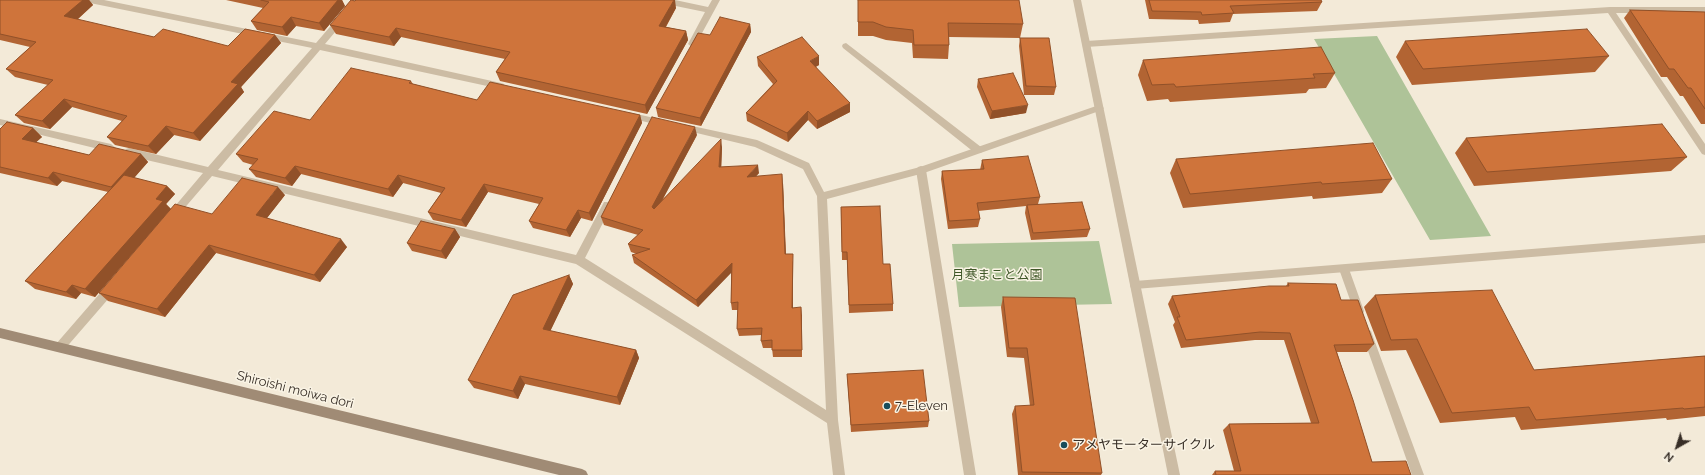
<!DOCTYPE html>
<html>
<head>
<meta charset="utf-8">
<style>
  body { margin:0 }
  #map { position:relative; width:1705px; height:475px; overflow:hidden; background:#f3ead8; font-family:Raleway,sans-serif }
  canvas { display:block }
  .north { position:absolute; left:1657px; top:427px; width:40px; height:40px; -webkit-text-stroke:3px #faf4e5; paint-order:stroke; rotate:219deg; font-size:11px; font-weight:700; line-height:16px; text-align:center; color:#372e26 }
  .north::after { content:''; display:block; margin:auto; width:14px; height:18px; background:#372e26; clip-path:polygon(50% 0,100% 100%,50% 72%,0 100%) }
</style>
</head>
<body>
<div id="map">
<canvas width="1705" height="475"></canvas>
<div class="north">N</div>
</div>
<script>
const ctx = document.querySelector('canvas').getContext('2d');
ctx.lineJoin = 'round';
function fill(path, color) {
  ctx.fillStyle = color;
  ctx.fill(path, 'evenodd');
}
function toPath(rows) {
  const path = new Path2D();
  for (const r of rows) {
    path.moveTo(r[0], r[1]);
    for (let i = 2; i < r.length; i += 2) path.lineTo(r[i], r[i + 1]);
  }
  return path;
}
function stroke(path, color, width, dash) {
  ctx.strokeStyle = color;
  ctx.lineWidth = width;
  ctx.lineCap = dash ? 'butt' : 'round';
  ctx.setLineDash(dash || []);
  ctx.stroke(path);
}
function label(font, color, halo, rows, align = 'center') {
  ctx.font = font + ' Raleway,"Noto Sans JP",sans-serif';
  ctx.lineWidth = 3;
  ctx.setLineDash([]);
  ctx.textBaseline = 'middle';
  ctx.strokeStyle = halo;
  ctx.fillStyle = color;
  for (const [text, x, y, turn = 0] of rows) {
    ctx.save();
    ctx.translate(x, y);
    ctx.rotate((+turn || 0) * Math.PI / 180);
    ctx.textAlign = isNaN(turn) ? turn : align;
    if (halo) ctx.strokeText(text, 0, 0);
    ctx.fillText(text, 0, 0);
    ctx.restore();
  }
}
const green = toPath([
  [1377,36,1491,236,1430,240,1314,39],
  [1099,241,1112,304,959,307,952,244]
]);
const service = toPath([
  [846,43,981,147,983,150,981,153,975,153,843,48,842,46,843,44,846,43],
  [921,166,924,167,926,170,976,475,964,475,916,170,918,167,921,166],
  [1344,265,1348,266,1349,269,1364,311,1363,314,1359,316,1355,314,1354,311,1339,269,1340,266,1344,265],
  [1367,329,1371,331,1372,334,1424,475,1412,475,1362,334,1363,331,1367,329]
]);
const minor = toPath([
  [86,0,104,0,316,43,353,0,362,0,325,44,501,83,504,84,505,86,504,88,501,89,320,50,218,170,576,255,604,202,610,202,612,205,585,258,826,410,817,196,803,169,755,147,680,129,678,127,680,125,683,124,757,140,809,163,824,192,920,167,1099,105,1104,108,1102,110,924,173,827,199,838,420,845,475,833,475,827,423,576,264,212,176,176,218,170,218,168,215,170,212,203,173,129,156,126,155,124,152,126,149,129,148,208,167,312,48,90,3,86,0],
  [657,0,675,0,708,7,712,0,720,0,695,46,692,47,688,44,705,12,661,3,657,0],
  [1610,7,1705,7,1705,13,1616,13,1705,144,1705,155,1702,154,1608,13,1086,47,1082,44,1086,41,1610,7],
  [628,112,663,120,668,123,663,126,625,117,623,115,625,113,628,112],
  [0,119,111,144,116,148,111,152,0,125,0,119],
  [1705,235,1705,243,1135,289,1131,288,1130,285,1131,282,1135,281,1705,235],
  [112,283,116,284,117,287,116,290,64,350,60,352,56,350,55,347,56,344,108,284,112,283]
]);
const tertiary = toPath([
  [1073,0,1081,0,1180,475,1168,475,1073,0]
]);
const secondary = toPath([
  [0,328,582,469,586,471,588,475,559,475,0,338,0,328]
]);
const wall = toPath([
  [0,0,89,0,93,5,77,20,154,37,228,46,275,35,281,43,241,87,244,92,200,141,174,135,156,154,115,145,107,137,122,121,72,107,50,129,24,123,15,115,48,85,15,77,6,69,30,47,0,40],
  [226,0,342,0,345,6,324,31,296,26,287,36,257,30,251,21,263,8],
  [858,0,1023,24,1020,38,949,37,949,45,948,59,913,58,912,43,886,40,873,36,858,36],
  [1145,0,1321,0,1322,2,1317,11,1233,14,1230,22,1199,24,1198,20,1149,19],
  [355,1,676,8,666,27,686,31,688,40,647,114,500,81,496,72,505,59,401,37,394,46,336,34,330,25],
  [1630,10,1705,12,1705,124,1701,124,1683,96,1680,96,1667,77,1661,77,1624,18],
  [750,24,751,32,701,126,658,117,656,108,710,35],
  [1020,38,1056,87,1054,95,1024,95,1019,46],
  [1405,41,1609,56,1595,72,1412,85,1396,57],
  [757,57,819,65,816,67,850,112,817,129,808,120,788,142,747,121,746,113,773,84,758,66],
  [1143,60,1335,73,1326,88,1309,89,1306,93,1170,102,1168,99,1147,101,1138,75],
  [978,79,1026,113,990,119,977,87],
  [411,81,413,84,477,100,640,115,642,123,592,221,581,218,570,237,533,228,529,221,539,204,488,192,466,227,433,220,428,212,441,193,403,183,393,197,301,174,292,186,256,177,249,169,253,165,243,162,236,154,310,120],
  [33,128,42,137,36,142,89,155,141,154,148,162,134,178,167,186,175,194,166,204,171,209,95,297,81,293,76,299,35,289,25,281,108,192,62,181,57,186,0,173,0,129],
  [697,135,663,199,722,147,721,167,759,173,756,176,783,183,786,254,793,262,793,308,802,315,802,357,773,357,772,348,763,348,761,341,762,335,739,336,737,329,738,310,732,310,731,303,731,272,698,307,634,263,632,255,637,254,631,252,628,244,638,235,604,225,601,217],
  [1466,138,1687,157,1671,171,1474,186,1455,153],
  [1176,159,1392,179,1382,193,1313,199,1312,196,1183,208,1170,173],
  [982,160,1040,197,1038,204,1090,229,1087,237,1031,240,1025,213,1026,206,978,211,980,219,978,227,948,229,941,179,942,171,980,170],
  [285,195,267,218,347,247,320,282,216,253,165,317,108,301,99,293,212,214],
  [841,207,883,264,893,304,893,311,849,313,847,260,842,260],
  [455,229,460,237,446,259,412,251,407,243],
  [569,275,573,284,550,331,636,350,639,358,620,405,525,384,518,399,474,388,468,380],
  [1288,283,1341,300,1374,344,1367,352,1337,352,1372,462,1411,475,1212,475,1215,471,1234,471,1223,430,1229,424,1311,423,1284,340,1255,340,1181,348,1173,325,1175,322,1168,304,1172,296,1286,286],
  [1375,295,1534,370,1705,356,1705,416,1667,420,1666,418,1521,430,1515,417,1440,423,1406,350,1381,351,1364,307],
  [1003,297,1102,473,1101,475,1018,475,1012,414,1015,406,1030,406,1024,358,1007,357,1001,307],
  [847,374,929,421,928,427,851,432]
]);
const shadedWall = toPath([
  [83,0,89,0,93,5,71,25,64,16],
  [338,0,342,0,345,6,324,31,319,23],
  [674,0,675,0,676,8,661,35,659,26],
  [291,17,296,26,287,36,282,27],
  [750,24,751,32,701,126,700,118],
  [396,28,401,37,394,46,389,37],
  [686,31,688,40,647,114,645,105],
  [275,35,281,43,241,87,244,92,200,141,193,133,231,82],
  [819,56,819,65,810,69,810,61],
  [64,99,72,107,50,129,42,121],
  [850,103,850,112,817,129,817,121],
  [1028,105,1026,113,990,119,992,111],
  [808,111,808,120,788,142,787,133],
  [640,115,642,123,592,221,589,213],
  [166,126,174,135,156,154,148,146],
  [695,127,697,135,654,215,652,207],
  [33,128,42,137,31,147,22,139],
  [721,139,722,147,721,175,719,167],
  [141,154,148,162,119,195,111,187],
  [758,165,759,173,748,185,747,177],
  [295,166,301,174,292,186,285,178],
  [53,172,62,181,57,186,48,178],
  [782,174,783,183,786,262,785,254],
  [398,175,403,183,393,197,388,189],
  [484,184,488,192,466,227,461,220],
  [167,186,175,194,166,204,171,209,95,297,85,289,156,199],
  [278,187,285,195,263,223,256,215],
  [578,210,581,218,570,237,566,230],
  [455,229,460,237,446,259,441,251],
  [341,239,347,247,320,282,314,275],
  [209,245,216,253,165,317,157,309],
  [793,254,793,315,792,308],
  [732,263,733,271,698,307,696,300],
  [569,275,573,284,547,338,543,329],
  [72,285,81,293,76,299,66,292],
  [801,307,802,315,802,357,802,350],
  [636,350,639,358,620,405,617,397],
  [520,376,525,384,518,399,513,391]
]);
const building = toPath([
  [0,0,83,0,64,16,154,37,163,29,228,46,245,29,275,35,231,82,238,84,193,133,166,126,148,146,107,137,127,116,64,99,42,121,15,115,53,80,6,69,36,42,0,34,0,0],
  [261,0,338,0,319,23,291,17,282,27,251,21,269,2,261,0],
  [351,0,355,1,356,0,674,0,659,26,686,31,645,105,496,72,510,52,396,28,389,37,330,25,351,0],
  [858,0,1019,0,1023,24,948,23,949,45,914,45,913,30,886,27,873,22,858,22,858,0],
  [1149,0,1321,0,1322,2,1230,6,1234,13,1202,15,1201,12,1152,11,1149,0],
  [1630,10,1705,12,1705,109,1691,88,1688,88,1674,69,1669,69,1630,10],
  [720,17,750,24,700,118,656,108,698,33,710,35,720,17],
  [1587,29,1609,56,1423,69,1405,41,1587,29],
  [802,37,819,56,810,61,850,103,817,121,808,111,787,133,746,113,777,81,757,57,802,37],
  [1020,38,1049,38,1056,87,1026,86,1020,38],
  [1321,47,1335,73,1313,74,1315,78,1176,87,1174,84,1152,85,1143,60,1321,47],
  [351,68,411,81,409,83,477,100,490,82,640,115,589,213,578,210,566,230,529,221,543,198,484,184,461,220,428,212,445,188,398,175,388,189,295,166,285,178,249,169,258,159,236,154,274,111,310,120,351,68],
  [1013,73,1028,105,992,111,978,79,1013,73],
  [652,117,695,127,652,207,654,209,721,139,719,167,758,165,747,177,782,174,785,254,793,254,792,308,801,307,802,350,772,350,772,340,761,341,762,328,737,329,738,302,731,303,732,263,696,300,632,255,650,249,628,244,643,230,601,217,652,117],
  [7,122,33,128,22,139,89,155,99,144,141,154,111,187,53,172,48,178,0,167,0,129,7,122],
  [1662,124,1687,157,1487,172,1466,138,1662,124],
  [1373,143,1392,179,1322,184,1321,182,1190,194,1176,159,1373,143],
  [1028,156,1040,197,977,203,980,219,949,221,942,171,984,169,982,160,1028,156],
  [124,175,167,186,156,199,163,201,85,289,72,285,66,292,25,281,124,175],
  [242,178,278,187,256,215,341,239,314,275,209,245,157,309,99,293,175,204,212,214,242,178],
  [1082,202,1090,229,1033,233,1027,205,1082,202],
  [880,206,883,264,890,264,893,304,849,305,847,252,842,252,841,207,880,206],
  [421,221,455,229,441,251,407,243,421,221],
  [569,275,543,329,636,350,617,397,520,376,513,391,468,380,513,295,569,275],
  [1288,283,1336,284,1341,300,1358,300,1374,344,1334,345,1353,400,1372,462,1406,461,1411,475,1216,475,1215,471,1241,471,1229,424,1319,423,1290,333,1260,332,1186,340,1177,317,1180,317,1172,296,1269,286,1289,286,1288,283],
  [1492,290,1534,370,1705,356,1705,407,1684,409,1683,408,1536,420,1529,407,1452,413,1417,339,1391,340,1375,295,1492,290],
  [1003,297,1075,298,1102,473,1022,472,1015,406,1034,405,1027,348,1009,348,1003,297],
  [923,370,929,421,851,425,847,374,923,370]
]);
const markers = [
  [887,406,4,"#194d5b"],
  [1064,445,4,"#194d5b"]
];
const parkNames = [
  ["月寒まこと公園",997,275]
];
const streetNames = [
  ["Shiroishi moiwa dori",295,390,14]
];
const poiNames = [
  ["7-Eleven",895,406],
  ["アメヤモーターサイクル",1072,445]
];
fill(green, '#aec398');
fill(service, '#ccbca4');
fill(minor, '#ccbca4');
fill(tertiary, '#ccbca4');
fill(secondary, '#a08b75');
fill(wall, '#b26433');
fill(shadedWall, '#915129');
fill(building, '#cf743b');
stroke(building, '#915129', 1);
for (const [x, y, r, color] of markers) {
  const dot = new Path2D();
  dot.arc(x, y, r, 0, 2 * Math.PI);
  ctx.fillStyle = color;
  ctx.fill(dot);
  stroke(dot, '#faf4e5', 1.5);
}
label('13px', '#3f5728', '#faf4e5', parkNames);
label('13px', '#372e26', '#faf4e5', streetNames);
label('13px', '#372e26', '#faf4e5', poiNames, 'left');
</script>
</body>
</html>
